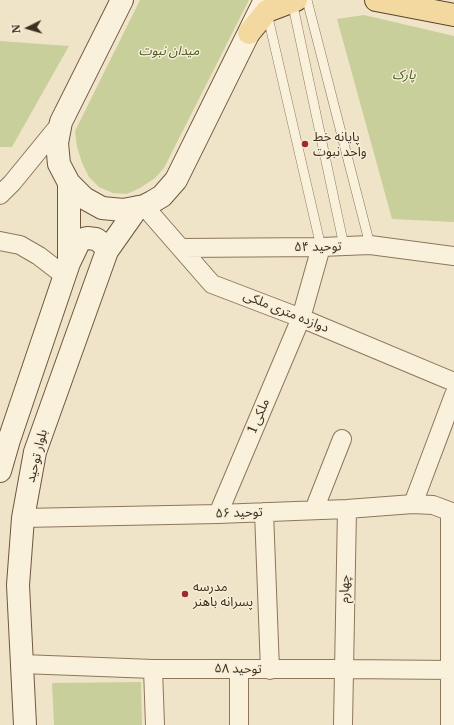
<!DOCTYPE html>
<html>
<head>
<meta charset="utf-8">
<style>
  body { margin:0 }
  #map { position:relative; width:454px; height:725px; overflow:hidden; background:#f0e4c8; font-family:Merriweather,serif }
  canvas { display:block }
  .north { position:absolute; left:8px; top:8px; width:40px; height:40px; -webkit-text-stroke:3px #f7eed8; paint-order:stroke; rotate:265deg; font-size:11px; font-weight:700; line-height:16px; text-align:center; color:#3d2e20 }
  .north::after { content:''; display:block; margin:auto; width:14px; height:18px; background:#3d2e20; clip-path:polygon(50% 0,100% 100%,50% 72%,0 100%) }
</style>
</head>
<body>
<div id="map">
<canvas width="454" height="725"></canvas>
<div class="north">N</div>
</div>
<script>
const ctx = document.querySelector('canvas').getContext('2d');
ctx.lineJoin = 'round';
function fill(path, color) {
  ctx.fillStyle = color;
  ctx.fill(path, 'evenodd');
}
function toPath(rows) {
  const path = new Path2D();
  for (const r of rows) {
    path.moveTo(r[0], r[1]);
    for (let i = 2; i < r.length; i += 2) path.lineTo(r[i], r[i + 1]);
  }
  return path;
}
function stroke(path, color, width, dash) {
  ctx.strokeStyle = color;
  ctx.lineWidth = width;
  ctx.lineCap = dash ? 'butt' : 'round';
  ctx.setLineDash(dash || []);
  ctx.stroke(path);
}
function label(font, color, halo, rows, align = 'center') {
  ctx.font = font + ' Merriweather,"Noto Sans Arabic",serif';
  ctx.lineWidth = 3;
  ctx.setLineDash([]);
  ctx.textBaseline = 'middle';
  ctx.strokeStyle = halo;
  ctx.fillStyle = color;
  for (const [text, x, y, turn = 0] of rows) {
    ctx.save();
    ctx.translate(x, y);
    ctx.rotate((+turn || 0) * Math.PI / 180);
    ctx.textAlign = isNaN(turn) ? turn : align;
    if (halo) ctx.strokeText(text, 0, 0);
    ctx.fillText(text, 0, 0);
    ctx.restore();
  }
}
const green = toPath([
  [140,0,249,0,164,168,155,178,140,188,127,194,113,193,99,187,89,177,82,163,77,147,75,131],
  [364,15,454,36,454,222,392,219,337,19],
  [0,41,69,46,12,147,0,147],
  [141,682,142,725,54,725,52,683]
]);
const lane = toPath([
  [307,0,370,245],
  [292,1,344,246],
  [267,13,321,247]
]);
const street = toPath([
  [0,195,12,183,61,123],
  [144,206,212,284,301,318,454,382],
  [0,241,20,245,39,256,65,276],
  [181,248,321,247,370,245,454,256],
  [413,504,454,395],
  [314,510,342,439],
  [264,512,270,670],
  [218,514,301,318,321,247],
  [23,518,218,514,347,509,413,504,433,505,454,513],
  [22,664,153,669,343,669,454,670],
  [153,669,155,725],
  [239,669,239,725],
  [343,725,347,509],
  [450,725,450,512]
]);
const secondary = toPath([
  [122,0,61,122,57,143,59,164,69,183,84,198,102,208,123,210,144,206,152,202,162,196,176,180,265,0],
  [69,263,80,240,87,238,96,239,103,244,107,251],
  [0,471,9,440,69,263,69,183],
  [25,725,18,585,23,518,35,452,107,251,138,207]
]);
const primary = toPath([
  [376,0,454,15],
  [249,33,267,11,296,0]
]);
const markers = [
  [305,144,4,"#9e2a2b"],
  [185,594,4,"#9e2a2b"]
];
const parkNames = [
  ["میدان نبوت",169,51],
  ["پارک",404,75]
];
const poiNames = [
  ["پایانه خط",313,137],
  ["واحد نبوت",313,152],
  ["مدرسه",193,587],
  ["پسرانه باهنر",193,602]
];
const streetNames = [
  ["توحید ۵۴",318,247,-1],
  ["دوازده متری ملکی",286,312,22],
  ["ملکی 1",259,416,-67],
  ["بلوار توحید",37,456,-76],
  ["توحید ۵۶",239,513,-2],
  ["چهارم",345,589,-89],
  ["توحید ۵۸",238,669,1]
];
fill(green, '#c9cf9b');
stroke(lane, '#8d765c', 10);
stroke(street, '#8d765c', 20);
stroke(secondary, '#6f573f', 24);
stroke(primary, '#5b4430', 24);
stroke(lane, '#faf1dc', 9);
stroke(street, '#faf1dc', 18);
stroke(secondary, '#faf1dc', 22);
stroke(primary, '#f3d9a0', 22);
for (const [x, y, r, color] of markers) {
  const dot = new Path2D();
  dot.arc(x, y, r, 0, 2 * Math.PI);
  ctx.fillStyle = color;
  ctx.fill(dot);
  stroke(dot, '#f7eed8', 1.5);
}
label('italic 13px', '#4d5a26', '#f7eed8', parkNames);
label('13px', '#3d2e20', '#f7eed8', poiNames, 'left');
label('13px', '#3d2e20', '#f7eed8', streetNames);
</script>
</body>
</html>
